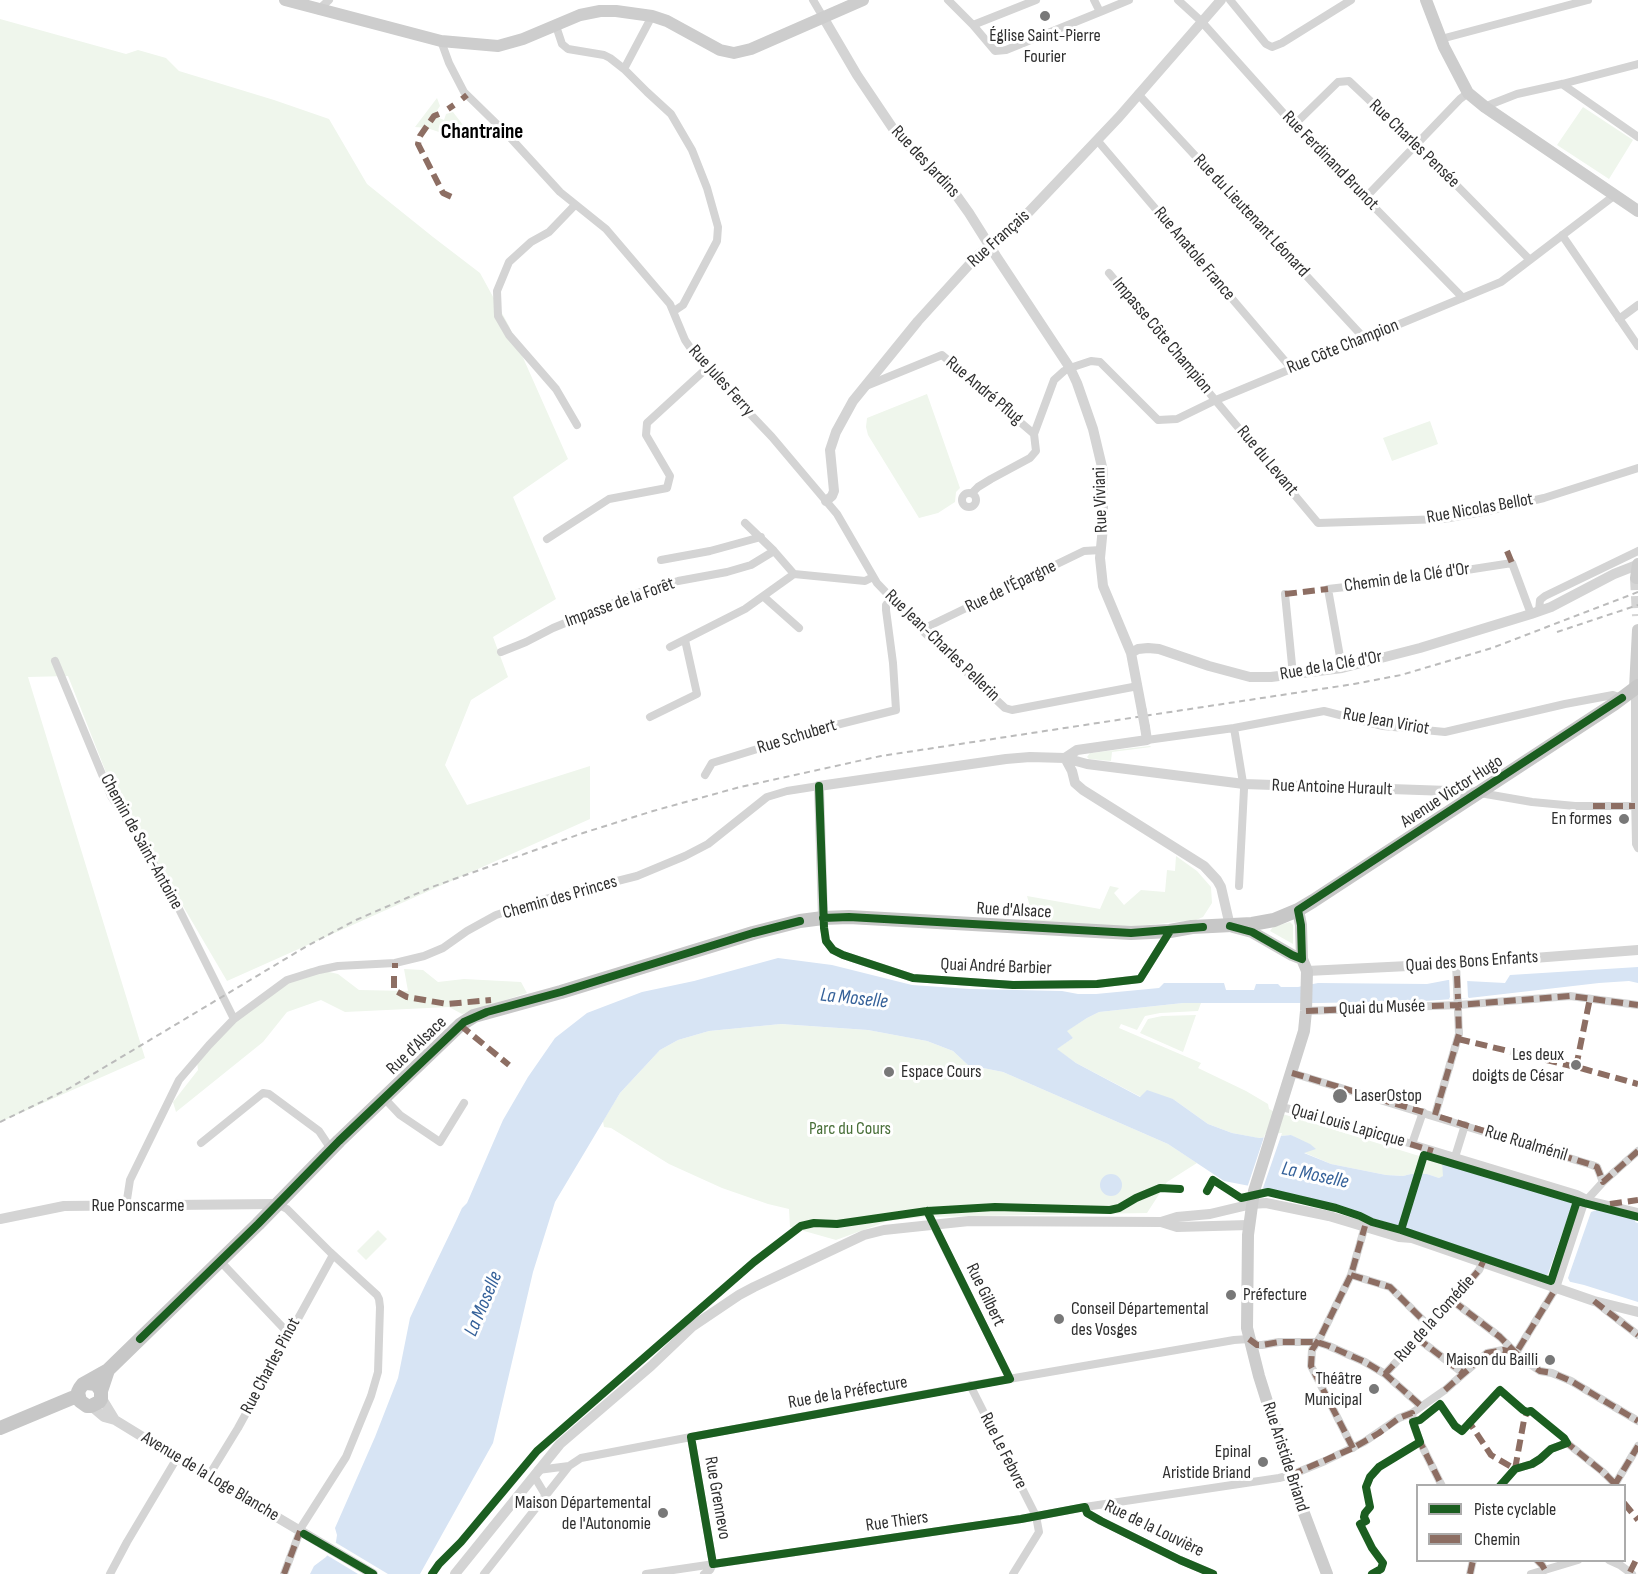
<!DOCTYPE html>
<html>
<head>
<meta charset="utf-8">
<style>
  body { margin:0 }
  #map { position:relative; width:1638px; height:1574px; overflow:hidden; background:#fff; font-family:"Sofia Sans Condensed",sans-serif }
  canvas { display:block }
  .legend { position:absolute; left:1416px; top:1484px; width:210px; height:78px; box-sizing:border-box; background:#fff; border:2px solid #acacac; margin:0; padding:8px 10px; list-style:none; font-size:18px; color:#2f2f2f }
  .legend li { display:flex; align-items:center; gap:12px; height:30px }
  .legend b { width:30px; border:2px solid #acacac }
</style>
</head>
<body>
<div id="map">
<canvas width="1638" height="1574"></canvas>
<ul class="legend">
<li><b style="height:8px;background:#1b5e20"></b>Piste cyclable</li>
<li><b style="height:8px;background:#8d6e63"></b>Chemin</li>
</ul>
</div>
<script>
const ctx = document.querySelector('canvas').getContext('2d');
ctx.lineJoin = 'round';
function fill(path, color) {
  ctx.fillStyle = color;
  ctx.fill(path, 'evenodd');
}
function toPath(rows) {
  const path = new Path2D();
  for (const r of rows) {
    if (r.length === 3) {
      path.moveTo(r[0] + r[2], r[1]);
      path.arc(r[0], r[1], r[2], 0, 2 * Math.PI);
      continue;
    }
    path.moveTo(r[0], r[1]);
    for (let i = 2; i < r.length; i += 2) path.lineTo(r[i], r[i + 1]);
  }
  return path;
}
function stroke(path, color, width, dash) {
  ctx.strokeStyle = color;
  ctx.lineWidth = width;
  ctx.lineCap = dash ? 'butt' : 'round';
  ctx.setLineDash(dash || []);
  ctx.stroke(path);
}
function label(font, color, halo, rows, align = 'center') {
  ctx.font = font + ' "Sofia Sans Condensed",sans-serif';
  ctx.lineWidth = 6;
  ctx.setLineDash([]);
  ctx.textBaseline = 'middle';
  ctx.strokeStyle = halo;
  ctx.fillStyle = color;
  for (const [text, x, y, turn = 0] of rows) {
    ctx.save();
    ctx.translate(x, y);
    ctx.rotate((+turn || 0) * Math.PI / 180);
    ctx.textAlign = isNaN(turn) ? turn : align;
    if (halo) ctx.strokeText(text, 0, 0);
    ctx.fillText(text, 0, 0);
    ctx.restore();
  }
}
const green = toPath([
  [0,19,126,54,138,50,166,58,179,71,274,100,329,119,367,184,433,237,480,273,509,326,568,459,513,497,556,599,493,637,508,677,471,700,445,765,467,805,590,766,590,819,227,981,109,780,68,676,28,677,145,1058,0,1122],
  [437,98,440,106,436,112,439,118,444,120,446,114,453,112,463,125,451,136,427,128,415,127],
  [1583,107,1633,140,1609,179,1557,145],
  [927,394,960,488,956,492,955,502,938,513,919,518,868,435,866,427,867,418],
  [1430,421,1438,444,1392,461,1383,438],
  [1150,746,1151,747,1112,752,1111,761,1089,759,1087,757,1090,753],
  [1176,856,1197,871,1211,887,1212,903,1203,917,1196,920,1127,927,1034,921,1027,896,1100,909,1110,886,1119,888,1114,893,1124,905,1141,890,1165,892,1167,870,1175,871],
  [1290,922,1293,925,1293,944,1270,931,1273,927],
  [311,968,338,974,359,990,408,991,404,969,423,970,438,982,464,979,521,982,527,993,462,1014,449,1007,345,1012,321,1000,287,1012,263,1042,176,1112,173,1102,198,1070,197,1062,233,1024,300,972],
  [1183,1003,1201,1003,1198,1011,1160,1013,1145,1016,1137,1030,1121,1024,1119,1028,1201,1063,1198,1068,1246,1091,1268,1104,1269,1109,1273,1111,1442,1163,1444,1176,1439,1178,1427,1174,1411,1174,1403,1176,1386,1175,1331,1164,1303,1152,1315,1149,1291,1135,1258,1138,1232,1133,1208,1124,1173,1099,1141,1097,1076,1063,1056,1049,1073,1038,1066,1031,1087,1018,1099,1012],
  [1196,1015,1183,1052,1140,1033,1148,1019,1162,1016],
  [781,1024,868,1030,927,1041,953,1051,968,1065,1003,1072,1168,1144,1197,1163,1167,1182,1147,1213,924,1217,888,1221,836,1240,790,1227,789,1209,768,1204,722,1188,669,1164,611,1128,604,1127,603,1121,620,1093,660,1050,678,1040,709,1031],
  [378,1230,387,1239,366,1260,357,1251]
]);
const water = toPath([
  [778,958,832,965,912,985,970,989,1062,991,1078,994,1096,994,1159,988,1164,983,1224,983,1226,990,1254,990,1256,984,1278,984,1281,987,1298,987,1318,983,1427,984,1448,980,1505,983,1510,975,1638,967,1638,983,1629,981,1599,983,1469,998,1424,1001,1319,1003,1183,1003,1099,1012,1087,1018,1067,1031,1073,1038,1057,1049,1076,1063,1140,1097,1147,1090,1173,1099,1208,1124,1232,1133,1259,1138,1291,1135,1310,1144,1316,1149,1304,1153,1331,1164,1386,1175,1403,1176,1411,1174,1427,1174,1439,1178,1443,1176,1442,1163,1420,1156,1571,1201,1636,1218,1635,1222,1638,1223,1638,1302,1584,1285,1545,1276,1398,1226,1301,1196,1224,1181,1168,1144,1003,1072,968,1065,953,1051,927,1041,868,1030,781,1024,709,1031,678,1040,660,1050,620,1093,555,1202,533,1272,493,1443,420,1574,310,1574,314,1566,326,1557,336,1542,337,1535,335,1528,375,1437,398,1378,410,1318,429,1277,456,1221,462,1208,467,1203,503,1120,528,1077,555,1038,587,1013,642,992,694,981],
  [1111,1185,11]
]);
const pier = toPath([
  [1449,977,1467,977,1468,997,1469,998,1449,999,1450,997],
  [1282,1133,1263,1188,1258,1190,1247,1188,1265,1134],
  [1571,1201,1599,1209,1591,1212,1568,1278,1571,1284,1545,1276,1548,1274,1572,1205],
  [333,1541,388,1574,358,1574,325,1554]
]);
const secondaryTunnel = toPath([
  [1636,578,1638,616]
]);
const minor = toPath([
  [813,0,823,17],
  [948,0,973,25],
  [1036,0,973,25,995,51,1006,50,1100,12],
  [1094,0,1100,12,1129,0],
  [1178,0,1201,21,1294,125,1463,298],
  [1230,0,1266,44,1272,47,1282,43,1351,0],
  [318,10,329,0],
  [652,16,624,69,647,92,671,114,692,150,707,188,718,227,717,241,683,305,674,311],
  [556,26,562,44,568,49,604,55,610,58,624,69],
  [1441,39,1588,0],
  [441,41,449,63,464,92,506,133,560,192,606,229,670,304,685,340,698,359,772,437,837,514,877,583,924,632,1005,708,1012,710,1138,686],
  [1562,84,1638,137],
  [1138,94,1364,338],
  [1485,107,1494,103,1517,94,1562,84,1638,64],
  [1294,125,1338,82,1349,81,1417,145,1530,260],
  [1097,140,1291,368],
  [1366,197,1460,99,1468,93],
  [575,205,549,232,531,242,509,262,497,291,498,316,509,335,556,389,577,425],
  [1562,235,1638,346],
  [1109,273,1318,523,1444,519,1488,511,1544,498,1638,468],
  [1619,319,1638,305],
  [866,386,942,355,1034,434],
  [969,500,7],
  [972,493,978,487,991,479,1030,458,1036,451,1034,434,1054,380,1064,371,1070,368,1091,361,1100,362,1158,420,1177,419,1216,400,1501,282,1615,195],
  [745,523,774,551,794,574],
  [547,539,609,499,667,488,670,476,646,435,647,423,706,369],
  [661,560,710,551,761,537],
  [1285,594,1293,675],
  [764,597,799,628],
  [1539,611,1540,600,1545,596,1638,551],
  [924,632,927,627,1084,551,1101,550],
  [670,647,745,609,794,574,865,581,873,577],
  [501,652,526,642,553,628,648,589,678,581,727,572,751,565,774,551],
  [55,661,111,796,144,847,173,897,234,1019],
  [1342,668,1328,589,1389,582,1512,563,1531,614],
  [1635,688,1635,795,1636,844,1638,848],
  [650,717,697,694,685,640],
  [1234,728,1244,789,1239,886],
  [1147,740,1234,728,1324,711,1383,726,1445,732,1565,704,1613,695,1622,698],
  [705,775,712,763,832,726,896,710,893,663,886,610,886,605,891,598],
  [1480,793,1532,802,1575,806,1635,806],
  [823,918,826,941,833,950,843,955,913,978,1013,985,1097,984,1140,979,1170,931],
  [1306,1011,1458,1005,1570,996,1638,1005],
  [1292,1073,1592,1165,1597,1167,1603,1182],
  [384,1098,400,1115,440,1142,464,1103],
  [1281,1107,1307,1113,1412,1144,1577,1194,1591,1201,1638,1212],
  [1435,1115,1459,1034,1456,963],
  [201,1143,263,1093,269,1094,319,1131,331,1149],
  [1412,1144,1423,1112],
  [1455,1157,1465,1125],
  [277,1204,287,1209,330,1252,377,1295,379,1299,380,1307,378,1372,371,1396,346,1457,302,1526,284,1574],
  [126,1206,130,1180,179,1080,209,1045,234,1019,287,980,319,970,338,966,395,963,424,956,443,948,467,931,496,915,542,900,637,876,685,856,708,844,767,797,787,791,819,786],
  [933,1224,1010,1379],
  [220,1261,289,1334],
  [1351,1275,1390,1287,1429,1326],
  [1453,1301,1500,1337,1521,1358,1540,1371,1552,1373,1571,1381,1638,1421],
  [1597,1303,1638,1335],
  [1417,1338,1463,1373],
  [1385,1374,1453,1301,1479,1270,1483,1262],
  [970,1385,1036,1516,1039,1532,1013,1574],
  [1412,1413,1414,1426,1420,1442,1442,1486],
  [691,1437,713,1564],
  [1353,1448,1311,1366,1312,1350,1321,1336,1351,1275,1365,1226],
  [538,1470,569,1466,581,1458,691,1437,980,1384,1234,1340,1249,1339,1257,1345,1262,1345,1279,1342,1317,1342,1329,1346,1365,1362,1385,1374,1421,1406],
  [534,1476,546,1496],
  [208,1477,238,1428,333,1255],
  [1500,1486,1515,1469,1532,1464,1540,1459,1551,1449,1567,1443,1603,1472,1615,1484],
  [1614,1486,1638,1446],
  [1085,1507,1087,1513,1101,1521,1180,1560,1213,1574],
  [1537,1560,1542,1565,1545,1570],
  [1609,1560,1620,1565,1632,1574],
  [110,1574,127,1542,177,1458],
  [484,1574,569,1466],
  [646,1574,1021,1519,1085,1507,1279,1478,1291,1475,1325,1461,1364,1442,1399,1418,1412,1413,1445,1390,1487,1353,1503,1350,1516,1353,1556,1288,1584,1203,1603,1182,1638,1151],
  [704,1574,710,1570,713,1564],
  [1470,1574,1473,1560],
  [1531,1574,1578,1560]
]);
const tertiary = toPath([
  [823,17,857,75,896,133,949,185,969,213,996,256,1070,368,1077,383,1093,429,1103,471,1103,527,1100,558,1103,586,1131,653,1142,711],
  [826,501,832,496,834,491,830,450,836,432,853,401,918,321,978,255,1012,229,1026,215,1119,117,1221,0],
  [1131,653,1138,649,1148,648,1159,649,1209,666,1250,677,1271,677,1342,668,1420,648,1531,614,1551,607,1614,574,1637,565],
  [1065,758,1072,771,1075,783,1083,790,1204,866,1217,880,1221,887,1230,926],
  [1065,758,1077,750,1147,740,1145,727],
  [823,918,819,786,1006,759,1030,757,1065,758,1087,764,1244,784,1478,792],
  [1307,971,1469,963,1638,950],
  [0,1219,64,1206,277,1204],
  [1161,1222,1177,1227,1249,1225],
  [101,1397,115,1420],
  [91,1406,104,1417,115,1420,177,1458,373,1574],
  [455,1574,560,1444,651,1366,693,1326,739,1295,754,1287,864,1235,884,1230,969,1221,1161,1222,1177,1217,1210,1214,1252,1204,1266,1203,1329,1216,1399,1237,1412,1238,1594,1301,1638,1312]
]);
const secondary = toPath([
  [285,0,441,41,498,46,523,39,580,15,600,11,616,11,652,16,667,21,720,50,734,53,751,49,863,0],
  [1426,0,1444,47,1468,93,1485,107,1638,211],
  [1636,578,1638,564],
  [1635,688,1638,630],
  [1298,910,1301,925,1302,959,1307,971,1306,1011,1304,1031,1254,1191,1248,1235,1247,1328,1259,1376,1293,1484,1327,1574],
  [1233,927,1252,932,1292,955,1302,959]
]);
const primary = toPath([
  [108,1370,258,1224,339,1141,460,1025,474,1016,561,992,753,933,800,921,823,918,849,917,1131,933,1170,931,1192,927,1252,924,1274,920,1298,910,1313,901,1614,704,1638,686],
  [87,1383,96,1384,101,1391,101,1399,99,1402,91,1406,87,1406,80,1401,78,1392,80,1388,83,1384,108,1370,101,1391],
  [0,1428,72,1398,78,1397]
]);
const rail = toPath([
  [1557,632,1638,605],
  [0,1122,68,1089,307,946,356,920,432,887,583,833,653,811,740,787,881,756,1354,684,1401,675,1492,648,1638,592]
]);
const tertiaryBridge = toPath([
  [1142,711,1145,727]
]);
const quiet = toPath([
  [462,99,467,95],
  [448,109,454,105],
  [439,114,434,116,420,136,418,144,443,193,454,198],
  [1507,551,1512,563],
  [1285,594,1328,589],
  [1593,806,1635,806],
  [395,968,395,963],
  [394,976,394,990,407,997,447,1004,491,1000],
  [1457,976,1458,999],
  [1306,1011,1458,1005,1570,996,1638,1005],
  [460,1025,509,1065],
  [1458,1039,1584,1069,1638,1084],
  [1576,1067,1590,998],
  [1292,1073,1423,1112],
  [1307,1113,1433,1151],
  [1435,1115,1459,1034,1458,1005],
  [1440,1117,1592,1165,1597,1167,1603,1182,1638,1151],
  [1610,1204,1638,1200],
  [1351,1275,1390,1287,1429,1326],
  [1453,1301,1500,1337,1521,1358,1540,1371,1552,1373],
  [1594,1301,1638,1335],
  [1417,1338,1463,1373],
  [1249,1339,1257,1345,1262,1345,1279,1342,1317,1342,1329,1346,1365,1362,1385,1374,1421,1406],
  [1385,1374,1453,1301,1479,1270,1483,1262],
  [1557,1375,1571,1381,1638,1421],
  [1445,1390,1487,1353,1503,1350,1516,1353,1556,1288],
  [1472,1419,1469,1422,1491,1455,1515,1469],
  [1565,1440,1567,1443,1603,1472,1615,1484],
  [1353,1448,1311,1366,1312,1350,1321,1336,1351,1275,1365,1226],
  [1515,1469,1524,1420,1527,1412,1531,1411],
  [1291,1475,1353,1448,1379,1433,1399,1418,1412,1413,1414,1426,1420,1442,1442,1486],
  [1614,1486,1638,1446],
  [1624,1503,1638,1520],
  [1537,1560,1542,1565,1545,1570],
  [1630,1572,1638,1556],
  [284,1574,300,1531],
  [1470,1574,1473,1560]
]);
const cycleway = toPath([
  [819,786,824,928,826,941,833,950,843,955,913,978,1013,985,1097,984,1140,979,1170,931],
  [823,918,849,917,1131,933,1203,927],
  [1230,926,1252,932,1292,955,1302,959,1301,925,1298,910,1622,698],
  [1207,1191,1213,1180,1241,1198,1268,1192,1336,1208,1360,1216,1372,1222,1401,1230,1551,1281,1577,1201],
  [927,1211,1010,1379,691,1437,713,1564,1021,1519,1085,1507,1087,1513,1101,1521,1180,1560,1213,1574],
  [1401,1230,1424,1155,1584,1203,1638,1217],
  [140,1339,258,1224,339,1141,464,1022,487,1012,561,992,753,933,800,921],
  [304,1534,373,1574],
  [432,1574,439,1564,461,1542,537,1451,754,1262,801,1226,814,1223,837,1224,927,1211,995,1207,1110,1210,1119,1208,1136,1198,1160,1188,1180,1189],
  [1372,1574,1381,1569,1383,1563,1372,1548,1360,1524,1366,1521,1364,1517,1365,1513,1370,1507,1366,1487,1370,1477,1379,1467,1420,1442,1413,1422,1420,1420,1440,1404,1455,1426,1462,1431,1500,1390,1523,1410,1527,1412,1531,1411,1564,1438,1567,1443,1551,1449,1540,1459,1532,1464,1515,1469,1500,1486]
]);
const markers = [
  [1045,16,6,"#787878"],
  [1624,819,6,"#787878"],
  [1576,1065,6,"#787878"],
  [889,1072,6,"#787878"],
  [1340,1096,8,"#787878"],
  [1231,1295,6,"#787878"],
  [1059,1319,6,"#787878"],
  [1550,1360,6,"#787878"],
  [1374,1389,6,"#787878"],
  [1263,1462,6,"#787878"],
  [663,1513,6,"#787878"]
];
const poiNames = [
  ["Église Saint-Pierre",1045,36,"center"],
  ["Fourier",1045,57,"center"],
  ["En formes",1612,819],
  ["Les deux",1564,1055],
  ["doigts de César",1564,1076],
  ["Espace Cours",901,1072,"left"],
  ["LaserOstop",1354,1096,"left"],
  ["Préfecture",1243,1295,"left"],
  ["Conseil Départemental",1071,1309,"left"],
  ["des Vosges",1071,1330,"left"],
  ["Maison du Bailli",1538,1360],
  ["Théâtre",1362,1379],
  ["Municipal",1362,1400],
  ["Epinal",1251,1452],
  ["Aristide Briand",1251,1473],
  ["Maison Départemental",651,1503],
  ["de l'Autonomie",651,1524]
];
const streetNames = [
  ["Rue Charles Pensée",1414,144,44],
  ["Rue Ferdinand Brunot",1330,161,46],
  ["Rue des Jardins",925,162,47],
  ["Rue du Lieutenant Léonard",1251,216,47],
  ["Rue Français",999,239,-42],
  ["Rue Anatole France",1194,254,50],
  ["Impasse Côte Champion",1162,336,50],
  ["Rue Côte Champion",1343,347,-22],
  ["Rue Jules Ferry",721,381,48],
  ["Rue André Pflug",984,391,40],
  ["Rue du Levant",1267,461,50],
  ["Rue Viviani",1101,500,-92],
  ["Rue Nicolas Bellot",1480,509,-10],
  ["Chemin de la Clé d'Or",1407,578,-8],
  ["Rue de l'Épargne",1011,587,-26],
  ["Impasse de la Forêt",620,603,-20],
  ["Rue Jean-Charles Pellerin",942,646,44],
  ["Rue de la Clé d'Or",1331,666,-10],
  ["Rue Jean Viriot",1386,722,10],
  ["Rue Schubert",797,737,-17],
  ["Rue Antoine Hurault",1332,788,2],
  ["Avenue Victor Hugo",1452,792,-33],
  ["Chemin de Saint-Antoine",141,842,61],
  ["Chemin des Princes",560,898,-16],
  ["Rue d'Alsace",1014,911,3],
  ["Quai des Bons Enfants",1472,962,-4],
  ["Quai André Barbier",996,967,2],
  ["Quai du Musée",1382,1008,-2],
  ["Rue d'Alsace",417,1046,-44],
  ["Quai Louis Lapicque",1348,1126,16],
  ["Rue Rualménil",1526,1144,17],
  ["Rue Ponscarme",138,1206],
  ["Rue Gilbert",985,1295,64],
  ["Rue de la Comédie",1435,1319,-48],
  ["Rue Charles Pinot",271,1366,-62],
  ["Rue de la Préfecture",848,1393,-10],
  ["Rue Le Febvre",1003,1451,63],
  ["Rue Aristide Briand",1285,1457,72],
  ["Avenue de la Loge Blanche",210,1477,31],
  ["Rue Grennevo",717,1498,80],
  ["Rue Thiers",897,1522,-8],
  ["Rue de la Louvière",1154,1529,26]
];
const parkNames = [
  ["Parc du Cours",850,1129]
];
const waterNames = [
  ["La Moselle",854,999,6],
  ["La Moselle",1315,1176,12],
  ["La Moselle",484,1304,-67]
];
const quarterNames = [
  ["Chantraine",482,133]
];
fill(green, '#eff6ec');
fill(water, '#d7e4f4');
fill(pier, '#fff');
stroke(secondaryTunnel, '#d5d5d5', 12, [12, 6]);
stroke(minor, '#d4d4d4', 8);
stroke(tertiary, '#d4d4d4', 10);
stroke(secondary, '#cdcdcd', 12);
stroke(primary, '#c7c7c7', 14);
stroke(rail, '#bbb', 2, [6, 4.5]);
stroke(tertiaryBridge, '#d4d4d4', 10);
stroke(quiet, '#8d6e63', 6, [12, 6]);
stroke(cycleway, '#1b5e20', 8);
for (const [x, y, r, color] of markers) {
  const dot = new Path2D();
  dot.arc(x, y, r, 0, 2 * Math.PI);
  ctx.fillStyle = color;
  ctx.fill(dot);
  stroke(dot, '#fff', 2);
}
label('18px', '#2f2f2f', '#fff', poiNames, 'right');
label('18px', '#2f2f2f', '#fff', streetNames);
label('18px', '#486f38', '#fff', parkNames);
label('italic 20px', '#356199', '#fff', waterNames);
label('bold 21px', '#000', '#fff', quarterNames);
</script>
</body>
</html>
